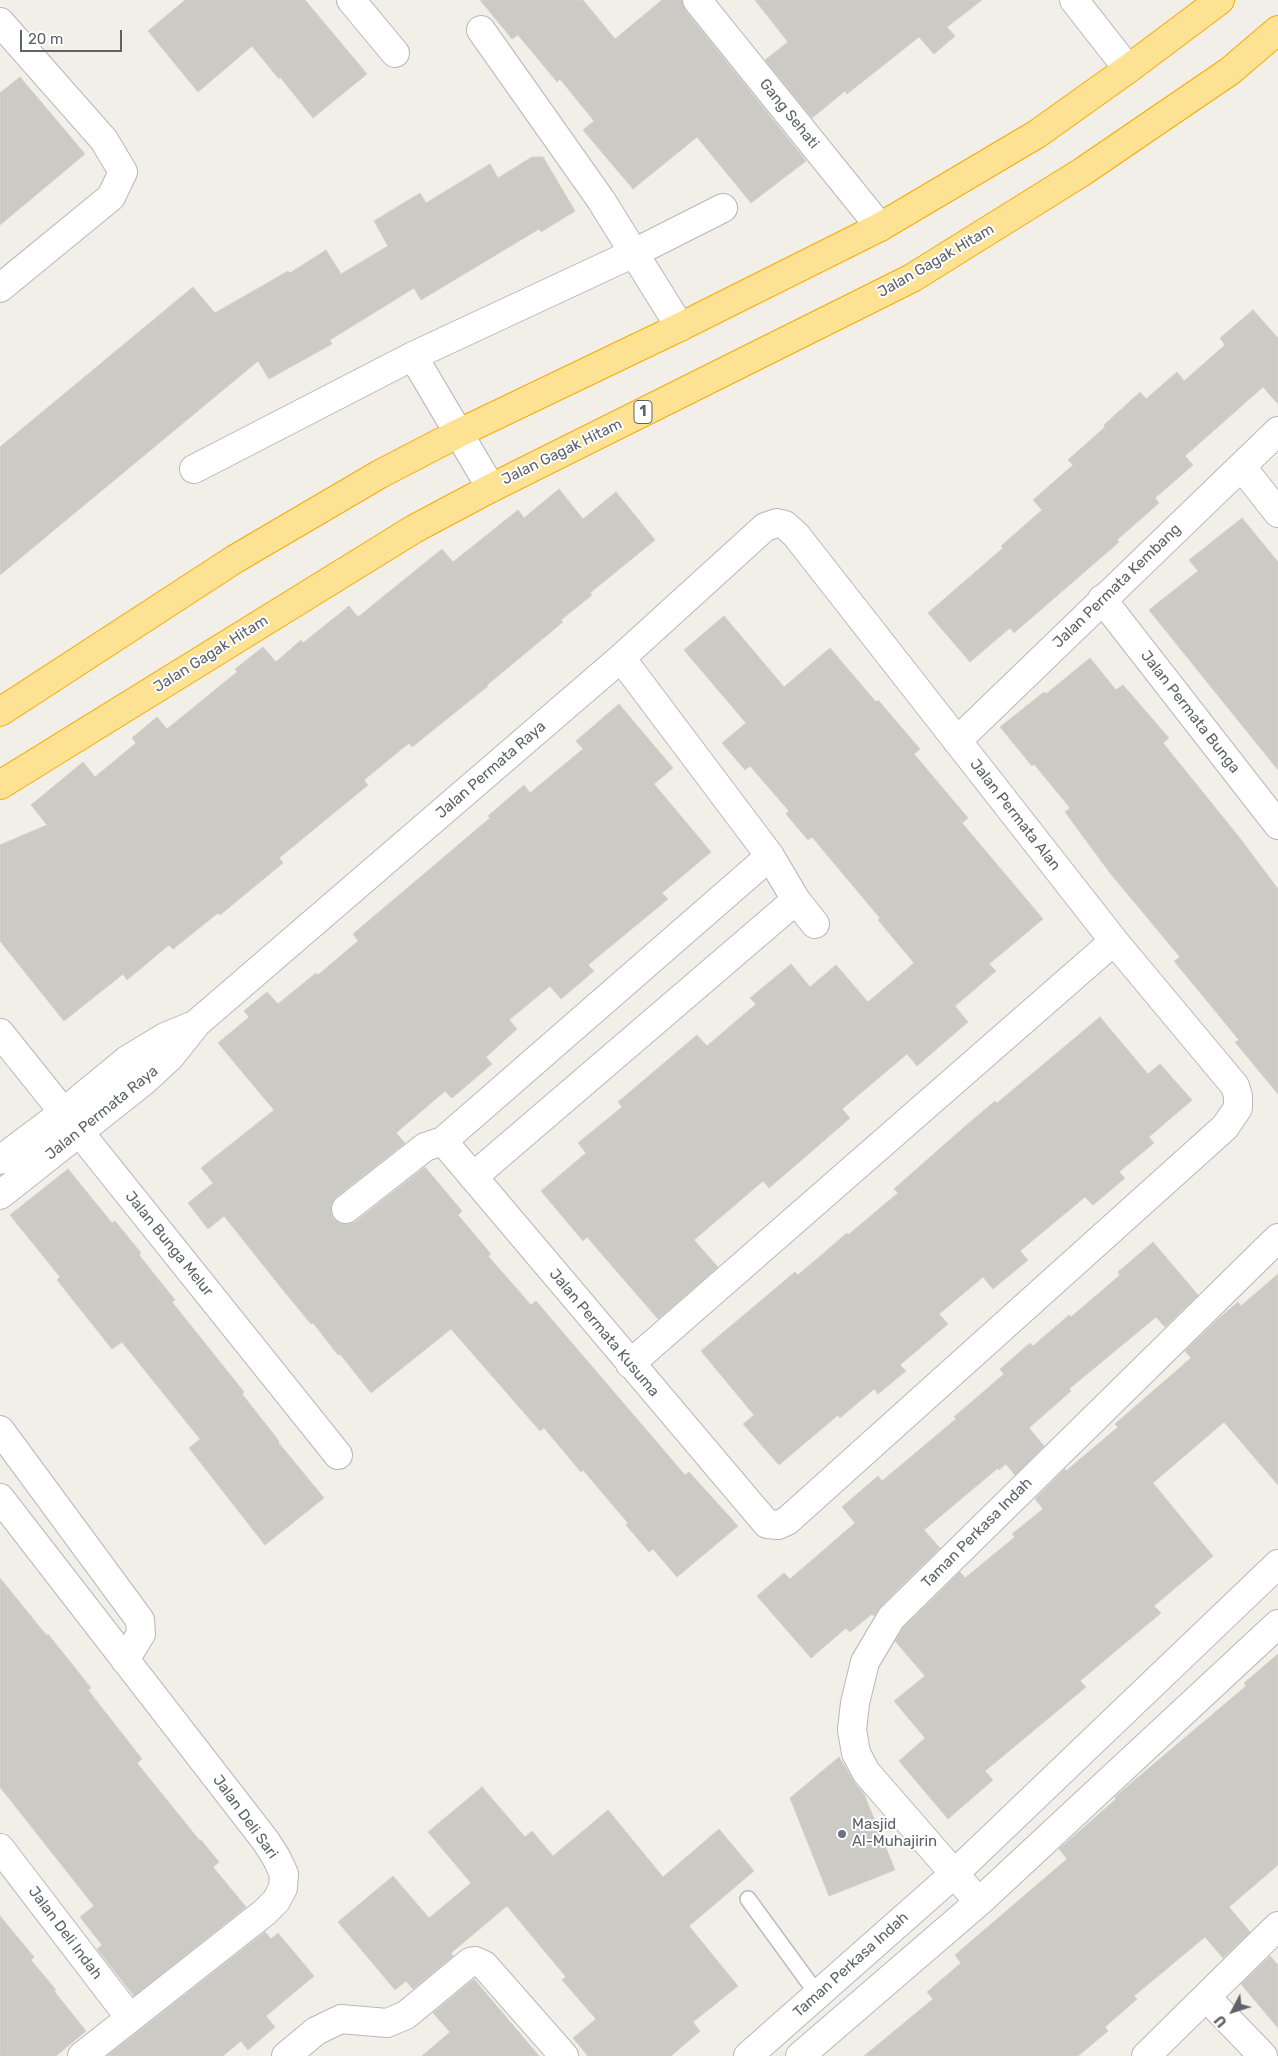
<!DOCTYPE html>
<html>
<head>
<meta charset="utf-8">
<style>
  body { margin:0 }
  #map { position:relative; width:1278px; height:2056px; overflow:hidden; background:#f1efe8; font-family:Rubik,sans-serif }
  canvas { display:block }
  .north { position:absolute; left:1208px; top:1986px; width:50px; height:50px; -webkit-text-stroke:4px #fff; paint-order:stroke; rotate:230deg; font-size:14px; font-weight:700; line-height:20px; text-align:center; color:#5f6368 }
  .north::after { content:''; display:block; margin:auto; width:18px; height:22px; background:#5f6368; clip-path:polygon(50% 0,100% 100%,50% 72%,0 100%) }
  .scale { position:absolute; left:20px; top:30px; width:102px; height:22px; box-sizing:border-box; border:2px solid #5f6368; border-top:0; padding-left:6px; font-size:15px; line-height:18px; white-space:nowrap; color:#5f6368; -webkit-text-stroke:4px #fff; paint-order:stroke }
</style>
</head>
<body>
<div id="map">
<canvas width="1278" height="2056"></canvas>
<div class="north">U</div>
<div class="scale">20 m</div>
</div>
<script>
const ctx = document.querySelector('canvas').getContext('2d');
ctx.lineJoin = 'round';
function fill(path, color) {
  ctx.fillStyle = color;
  ctx.fill(path, 'evenodd');
}
function toPath(rows) {
  const path = new Path2D();
  for (const r of rows) {
    path.moveTo(r[0], r[1]);
    for (let i = 2; i < r.length; i += 2) path.lineTo(r[i], r[i + 1]);
  }
  return path;
}
function stroke(path, color, width, dash) {
  ctx.strokeStyle = color;
  ctx.lineWidth = width;
  ctx.lineCap = dash ? 'butt' : 'round';
  ctx.setLineDash(dash || []);
  ctx.stroke(path);
}
function label(font, color, halo, rows, align = 'center') {
  ctx.font = font + ' Rubik,sans-serif';
  ctx.lineWidth = 4;
  ctx.setLineDash([]);
  ctx.textBaseline = 'middle';
  ctx.strokeStyle = halo;
  ctx.fillStyle = color;
  for (const [text, x, y, turn = 0] of rows) {
    ctx.save();
    ctx.translate(x, y);
    ctx.rotate((+turn || 0) * Math.PI / 180);
    ctx.textAlign = isNaN(turn) ? turn : align;
    if (halo) ctx.strokeText(text, 0, 0);
    ctx.fillText(text, 0, 0);
    ctx.restore();
  }
}
const building = toPath([
  [185,0,305,0,367,74,313,118,280,77,279,79,252,46,198,92,148,31,185,0],
  [480,0,583,0,615,39,662,0,682,0,685,10,806,161,751,203,697,137,633,189,583,130,594,121,560,79,557,82,518,35,512,39,480,0],
  [755,0,982,0,947,27,955,36,934,54,919,37,847,94,845,91,812,118,765,60,788,42,755,0],
  [20,77,85,154,0,225,0,93,20,77],
  [532,157,543,157,575,211,541,232,539,229,421,300,414,288,330,340,332,344,269,379,258,361,0,575,0,447,193,287,215,313,288,271,290,273,326,250,341,274,388,246,374,221,420,193,426,203,490,164,498,178,532,157],
  [1253,310,1278,338,1278,404,1263,387,1185,456,1193,465,1155,498,1159,503,1117,540,1119,542,1014,633,1010,628,970,662,928,613,1003,548,1001,546,1042,510,1033,500,1073,465,1068,460,1105,427,1104,425,1140,392,1146,399,1177,372,1184,381,1225,345,1220,338,1253,310],
  [559,489,583,519,616,492,655,540,590,593,592,595,561,620,563,622,487,685,488,686,412,747,409,743,364,780,368,785,279,858,283,863,220,915,218,913,173,949,169,945,127,980,123,974,64,1021,0,941,0,845,47,825,31,805,83,762,95,777,136,743,132,738,157,717,167,729,237,672,235,669,263,647,276,662,301,640,303,643,349,606,358,617,442,549,453,562,518,510,524,518,559,489],
  [1242,518,1278,562,1278,770,1149,610,1198,571,1189,560,1242,518],
  [724,616,784,687,830,648,876,702,878,700,920,749,914,754,968,818,962,823,1043,919,989,964,996,971,955,1006,968,1022,917,1066,907,1054,842,1109,850,1118,804,1158,769,1188,763,1181,694,1240,718,1267,658,1319,587,1237,583,1241,541,1191,586,1153,578,1143,622,1107,618,1102,697,1035,707,1046,756,1004,750,998,791,964,810,987,836,965,868,1002,914,963,878,920,880,918,812,837,808,840,786,814,789,811,750,766,745,770,722,743,746,723,684,650,724,616],
  [1090,658,1116,690,1123,685,1169,738,1163,743,1239,837,1278,889,1278,1094,1235,1042,1239,1040,1174,961,1180,957,1110,873,1065,812,1070,808,1034,764,1032,766,1000,727,1044,692,1046,694,1090,658],
  [619,704,673,768,654,784,711,852,662,893,668,899,588,965,594,971,561,999,550,986,509,1020,517,1029,486,1057,492,1064,452,1098,445,1091,396,1133,405,1143,336,1197,332,1203,331,1211,333,1218,340,1223,348,1224,355,1222,425,1167,462,1211,458,1215,491,1254,488,1256,531,1305,536,1301,685,1475,689,1472,738,1526,677,1577,653,1549,649,1552,626,1525,628,1523,583,1470,581,1472,544,1428,540,1431,451,1329,371,1393,340,1354,338,1355,313,1323,311,1324,283,1290,224,1216,208,1229,188,1203,213,1183,201,1168,274,1110,218,1043,249,1017,244,1011,267,992,278,1004,316,973,318,975,358,941,353,934,490,818,488,816,524,785,530,793,583,749,576,741,619,704],
  [1100,1017,1148,1074,1160,1064,1192,1100,1149,1137,1154,1143,1119,1172,1125,1178,1093,1205,1085,1197,1020,1251,1028,1260,993,1289,983,1277,939,1314,948,1324,900,1365,906,1371,878,1394,874,1389,840,1418,838,1415,779,1465,743,1424,754,1415,701,1351,795,1272,798,1275,847,1233,848,1235,898,1193,894,1189,962,1129,995,1101,997,1103,1100,1017],
  [68,1169,112,1223,115,1221,141,1253,139,1255,175,1300,172,1302,244,1392,242,1394,279,1441,278,1442,324,1498,265,1545,189,1448,200,1439,122,1342,112,1349,57,1280,60,1277,10,1215,68,1169],
  [1153,1242,1198,1295,1165,1327,1156,1317,1069,1389,1071,1391,1029,1428,1044,1446,1015,1475,1006,1464,999,1470,998,1468,924,1530,940,1548,880,1607,874,1616,872,1614,850,1632,846,1628,811,1658,757,1596,784,1573,790,1579,855,1523,842,1507,878,1476,882,1481,956,1419,954,1417,1004,1374,1000,1369,1030,1343,1033,1346,1069,1315,1071,1317,1120,1275,1118,1272,1153,1242],
  [1278,1274,1278,1485,1224,1422,1153,1483,1213,1556,1154,1606,1161,1613,1080,1681,1086,1687,985,1771,993,1780,948,1819,899,1761,925,1738,894,1701,925,1676,895,1641,903,1628,960,1572,965,1578,1015,1537,1012,1534,1043,1509,1035,1499,1065,1469,1066,1471,1118,1427,1115,1424,1191,1358,1185,1351,1218,1319,1238,1302,1241,1306,1278,1274],
  [0,1578,47,1636,48,1634,91,1688,88,1690,142,1759,137,1763,200,1841,201,1840,219,1862,213,1867,246,1907,134,1996,97,1949,102,1945,80,1917,94,1906,0,1787,0,1578],
  [1278,1654,1278,1865,1229,1907,1250,1932,1223,1958,1205,1937,1134,1996,1137,1999,1105,2027,1108,2031,1078,2056,864,2056,933,1999,927,1992,961,1963,955,1955,1067,1859,1059,1849,1116,1799,1115,1797,1123,1790,1246,1686,1244,1683,1278,1654],
  [839,1757,854,1782,864,1794,895,1870,829,1896,790,1798,839,1757],
  [482,1787,525,1837,532,1831,553,1856,608,1810,663,1877,719,1829,754,1871,689,1926,738,1986,693,2022,700,2031,671,2056,588,2056,573,2038,596,2019,562,1980,566,1977,507,1906,451,1953,453,1956,413,1989,406,1981,395,1990,338,1922,393,1876,429,1918,471,1883,428,1832,482,1787],
  [0,1916,34,1957,31,1960,56,1990,54,1991,86,2031,56,2056,0,2056,0,1916],
  [265,1932,271,1939,278,1933,314,1976,266,2016,275,2027,248,2050,241,2041,223,2056,107,2056,265,1932],
  [1270,1956,1278,1965,1278,2028,1241,1984,1270,1956],
  [474,1979,539,2056,422,2056,450,2032,433,2013,474,1979]
]);
const lane = toPath([
  [748,1899,818,1995]
]);
const street = toPath([
  [351,0,395,53],
  [697,0,880,227],
  [1074,0,1128,69],
  [0,22,104,140,123,172,111,197,0,288],
  [481,30,601,200,680,327],
  [413,356,491,488],
  [1242,467,1278,513],
  [194,469,413,356,634,253,723,208],
  [1102,599,1278,825],
  [621,658,770,856,796,900,815,924],
  [957,741,1278,431],
  [0,1033,338,1455],
  [0,1160,64,1112,127,1060,165,1037,194,1025],
  [473,1177,796,900],
  [0,1195,144,1081,170,1057,197,1023,621,658,765,527,777,523,785,525,796,535,1114,941,1235,1086,1238,1096,1238,1108,1225,1127,787,1521,778,1525,767,1524,761,1517,443,1141],
  [346,1209,425,1147,443,1141,770,856],
  [630,1364,1114,941],
  [0,1430,140,1620,141,1634,125,1660],
  [0,1498,265,1840,276,1857,284,1874,283,1888,276,1901,265,1912,82,2056],
  [0,1848,130,2018],
  [979,1902,866,1772,856,1753,852,1730,855,1703,865,1662,891,1618,1278,1238],
  [1206,1997,1263,2056],
  [286,2056,316,2031,341,2019,387,2023,406,2015,470,1962,475,1961,484,1965,564,2056],
  [748,2056,954,1874,1278,1564],
  [800,2056,979,1902,1278,1624],
  [1146,2056,1278,1926]
]);
const highway = toPath([
  [0,712,235,559,380,474,457,434,680,327,880,227,1037,134,1128,69,1220,0],
  [0,785,414,529,491,488,912,278,1082,172,1230,71,1278,30]
]);
const markers = [
  [842,1834,5,"#6b7280"]
];
const shields = [
  [643,412,18]
];
const shieldNames = [
  ["1",643,412]
];
const streetNames = [
  ["Gang Sehati",789,114,51],
  ["Jalan Gagak Hitam",936,261,-30],
  ["Jalan Gagak Hitam",562,452,-26],
  ["Jalan Permata Kembang",1117,586,-44],
  ["Jalan Gagak Hitam",211,654,-32],
  ["Jalan Permata Bunga",1190,712,52],
  ["Jalan Permata Raya",491,770,-41],
  ["Jalan Permata Alan",1015,815,52],
  ["Jalan Permata Raya",102,1113,-39],
  ["Jalan Bunga Melur",169,1244,51],
  ["Jalan Permata Kusuma",604,1333,50],
  ["Taman Perkasa Indah",977,1533,-45],
  ["Jalan Deli Sari",245,1817,54],
  ["Jalan Deli Indah",65,1933,53],
  ["Taman Perkasa Indah",851,1965,-42]
];
const worshipNames = [
  ["Masjid",852,1825],
  ["Al-Muhajirin",852,1842]
];
fill(building, '#cccac5');
stroke(building, '#d6d1c6', 1);
stroke(lane, '#b5b8bc', 18);
stroke(street, '#b5b8bc', 30);
stroke(highway, '#f9ab00', 30);
stroke(lane, '#fff', 15);
stroke(street, '#fff', 28);
stroke(highway, '#fde293', 28);
for (const [x, y, r, color] of markers) {
  const dot = new Path2D();
  dot.arc(x, y, r, 0, 2 * Math.PI);
  ctx.fillStyle = color;
  ctx.fill(dot);
  stroke(dot, '#fff', 2);
}
for (const [x, y, w] of shields) {
  const box = new Path2D();
  box.roundRect(x - w / 2, y - 11.5, w, 23, 4);
  ctx.fillStyle = '#fff';
  ctx.fill(box);
  stroke(box, '#5f6368', 1);
}
label('bold 14px', '#5f6368', null, shieldNames);
label('15px', '#5f6368', '#fff', streetNames);
label('15px', '#5b616d', '#fff', worshipNames, 'left');
</script>
</body>
</html>
